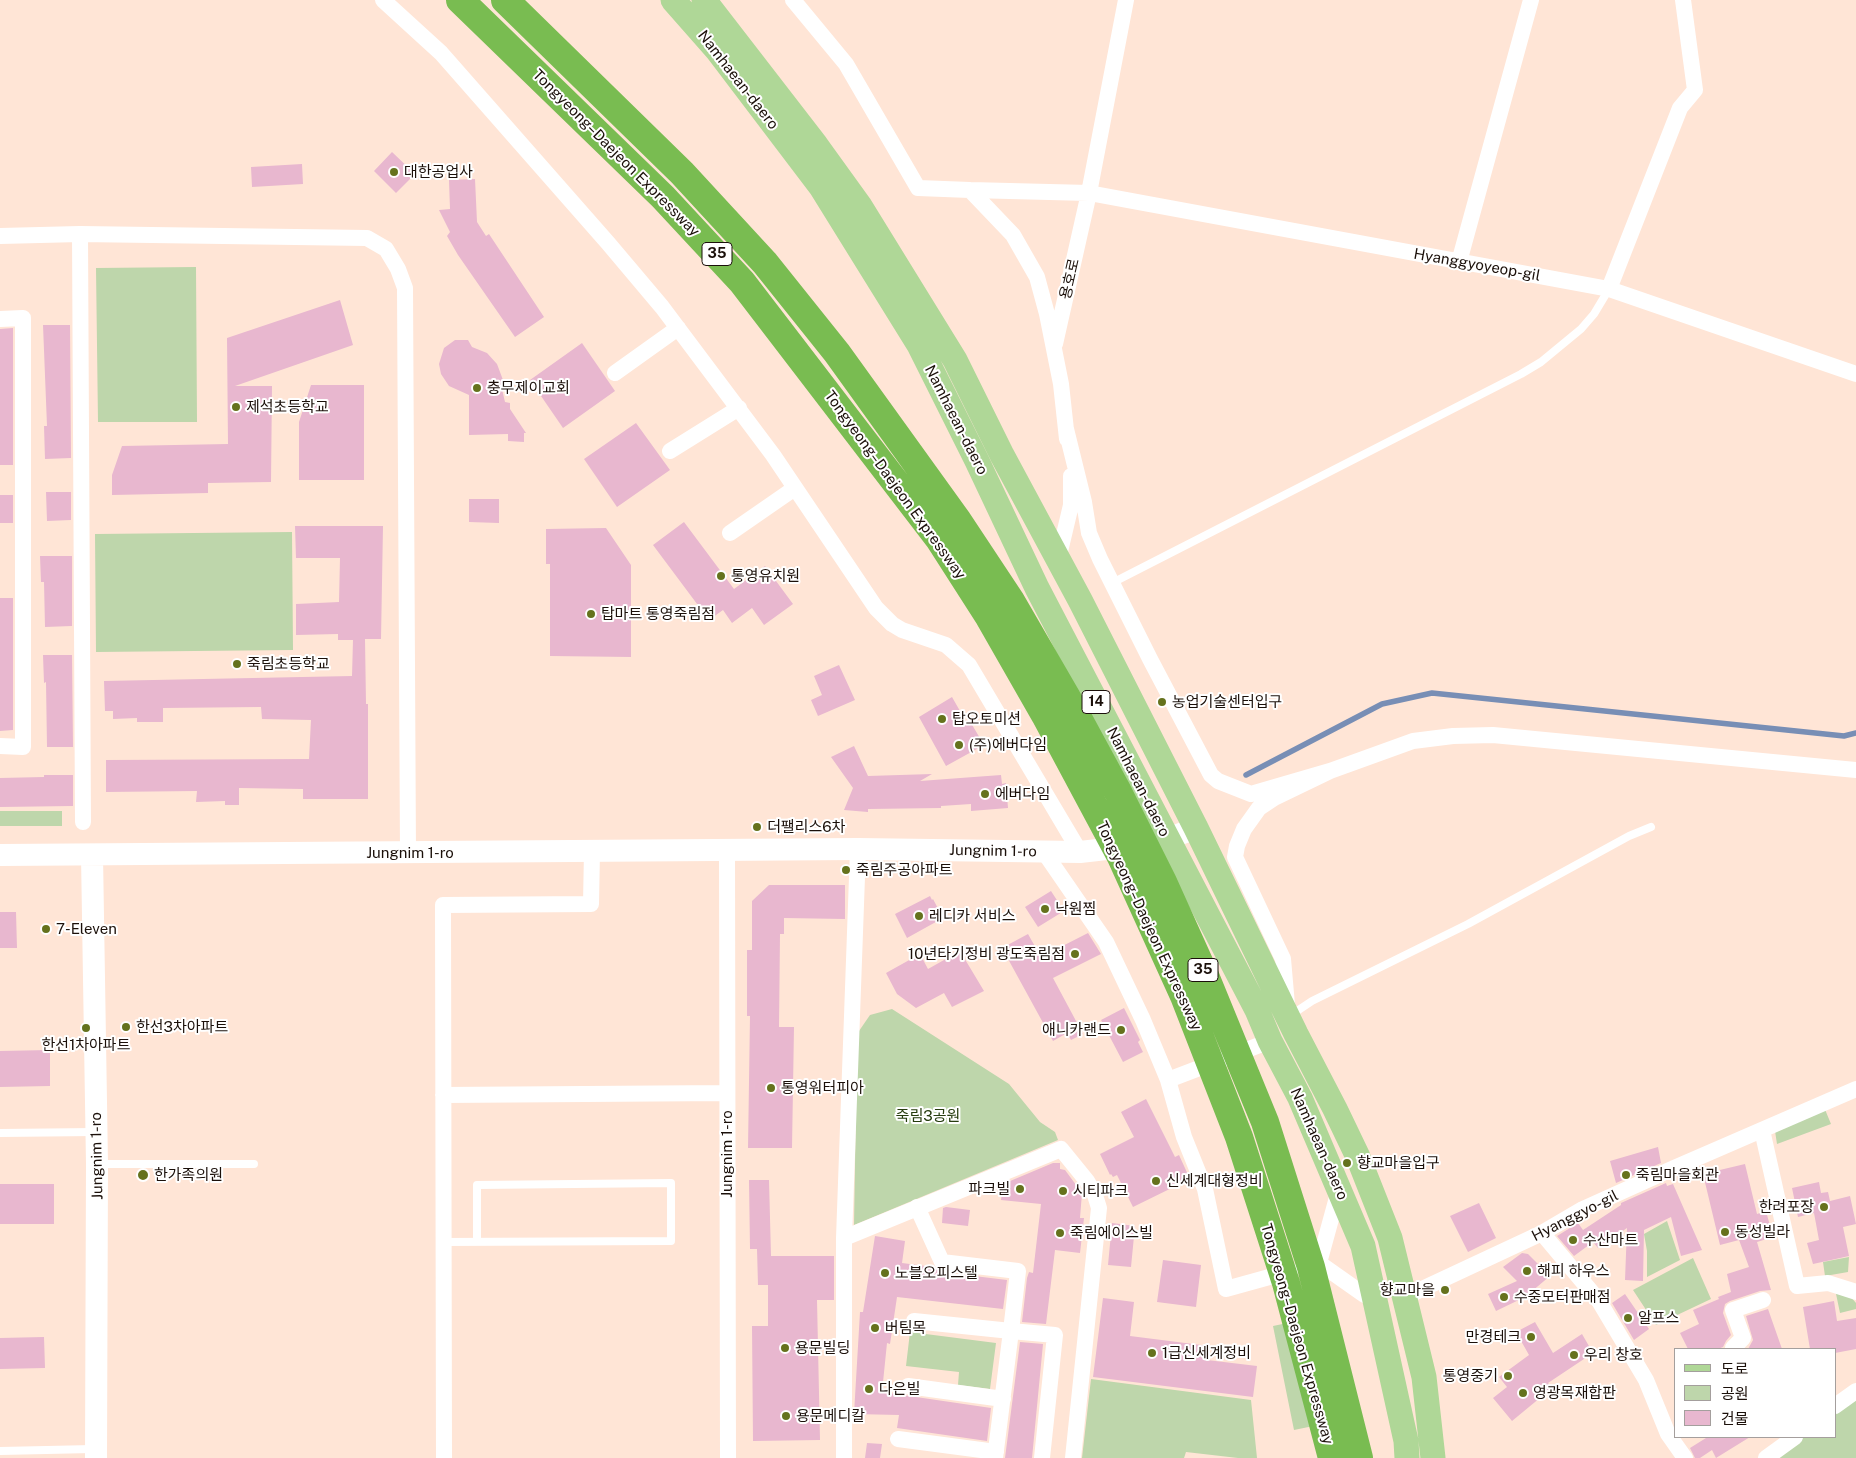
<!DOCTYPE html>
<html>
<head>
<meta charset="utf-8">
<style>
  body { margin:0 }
  #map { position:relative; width:1856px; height:1458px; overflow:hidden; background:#ffe5d6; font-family:"Public Sans","Noto Sans KR",sans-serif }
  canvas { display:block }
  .legend { position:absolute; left:1674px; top:1348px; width:162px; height:90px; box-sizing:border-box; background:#fff; border:1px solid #a49f9d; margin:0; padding:6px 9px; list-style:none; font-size:15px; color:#1b100a }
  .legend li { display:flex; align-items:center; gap:10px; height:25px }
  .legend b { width:25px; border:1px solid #a49f9d }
</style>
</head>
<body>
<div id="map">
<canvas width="1856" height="1458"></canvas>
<ul class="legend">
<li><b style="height:6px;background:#afd797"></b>도로</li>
<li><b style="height:14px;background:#bed6ab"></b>공원</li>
<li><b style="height:14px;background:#e8b7cf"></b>건물</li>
</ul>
</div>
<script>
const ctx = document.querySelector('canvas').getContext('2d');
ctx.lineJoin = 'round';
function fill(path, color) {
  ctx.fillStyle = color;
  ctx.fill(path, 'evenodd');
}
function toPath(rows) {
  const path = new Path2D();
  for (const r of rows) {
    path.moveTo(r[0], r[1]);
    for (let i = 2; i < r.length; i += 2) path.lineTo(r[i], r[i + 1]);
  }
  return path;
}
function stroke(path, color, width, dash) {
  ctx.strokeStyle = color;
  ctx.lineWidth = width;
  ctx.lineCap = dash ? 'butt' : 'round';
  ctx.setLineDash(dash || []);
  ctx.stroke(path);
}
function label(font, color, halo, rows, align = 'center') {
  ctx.font = font + ' "Public Sans","Noto Sans KR",sans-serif';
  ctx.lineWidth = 4;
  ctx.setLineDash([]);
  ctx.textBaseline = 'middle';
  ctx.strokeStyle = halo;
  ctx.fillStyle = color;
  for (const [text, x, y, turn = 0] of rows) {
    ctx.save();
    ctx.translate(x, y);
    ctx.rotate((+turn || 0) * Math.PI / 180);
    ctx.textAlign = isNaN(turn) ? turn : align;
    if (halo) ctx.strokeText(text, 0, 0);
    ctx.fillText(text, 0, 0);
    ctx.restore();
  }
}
const green = toPath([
  [196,267,197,422,98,422,96,268],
  [292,532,293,650,96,652,95,534],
  [0,811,62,811,62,826,0,826],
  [892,1009,1009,1084,1040,1122,1055,1132,1058,1140,854,1225,857,1045,859,1031,870,1015],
  [1824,1107,1831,1124,1777,1144,1775,1131],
  [1667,1221,1680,1260,1647,1277,1647,1251,1644,1234],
  [1849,1257,1848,1272,1825,1276,1823,1262],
  [1693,1258,1711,1299,1656,1325,1633,1290],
  [1835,1289,1845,1290,1856,1303,1856,1309,1840,1313],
  [1335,1313,1357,1417,1294,1430,1273,1326],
  [910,1332,996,1343,990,1389,958,1385,959,1372,906,1366],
  [1091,1379,1251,1400,1257,1458,1238,1458,1186,1452,1184,1458,1082,1458],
  [1856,1391,1856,1458,1770,1458,1796,1437,1835,1437,1835,1410]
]);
const stream = toPath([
  [1246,775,1382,704,1432,693,1844,736,1856,733]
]);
const building = toPath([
  [392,152,415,174,396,193,374,171],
  [302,164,303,184,252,187,251,167],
  [475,179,477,222,486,236,489,234,544,317,515,337,458,255,447,236,450,232,439,210,450,209,449,180],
  [340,300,353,345,235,386,272,386,271,482,208,483,208,493,112,495,112,475,122,446,228,444,227,338],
  [43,325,70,325,71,458,45,459,44,426,47,426],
  [13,328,13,465,0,465,0,329],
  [455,340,468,340,472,347,487,353,497,364,503,380,501,385,505,402,510,403,510,409,526,433,524,433,524,442,508,441,508,434,469,435,469,395,449,386,441,374,439,364,444,348],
  [582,343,615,391,563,428,530,380],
  [311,385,364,385,364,480,299,480,299,422],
  [636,423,670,470,617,507,584,459],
  [46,492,71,492,71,520,47,521],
  [0,495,13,495,13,523,0,523],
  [469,499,499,499,499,523,469,522],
  [684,522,734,589,765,566,793,604,764,625,752,608,732,623,723,610,709,620,653,545],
  [295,526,383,526,381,639,365,639,366,704,368,704,368,799,303,799,303,789,239,788,239,805,225,805,225,801,196,802,197,791,106,792,106,760,309,759,311,720,262,719,261,707,163,708,163,722,137,722,137,718,113,719,113,711,105,711,104,681,352,676,353,640,338,640,338,634,296,635,296,604,339,602,340,558,296,558],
  [606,528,631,565,631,657,550,656,550,564,546,564,546,529],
  [40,556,72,556,72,626,45,627,44,582,41,582],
  [0,598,13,598,13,730,0,731],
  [43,655,72,655,73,747,47,747,46,682,44,683],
  [839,665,855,700,818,716,811,700,822,695,814,676],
  [952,697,968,725,971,723,984,745,946,766,919,717],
  [854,746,868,776,932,774,920,781,1001,775,1002,784,1006,783,1008,808,971,811,971,804,941,806,941,808,868,809,868,812,844,810,853,788,831,757],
  [44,775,73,775,73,806,0,807,0,778,44,777],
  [769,885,845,885,845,919,784,918,784,934,780,934,779,1027,794,1027,792,1148,748,1148,750,1016,747,1016,747,950,752,950,752,901],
  [1051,891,1064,911,1038,927,1025,907],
  [930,896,932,900,933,899,943,918,907,938,895,914],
  [0,912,16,912,17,948,0,948],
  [1088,933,1101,954,1053,978,1083,1034,1071,1040,1067,1033,1053,1041,1002,948,1028,934,1041,957],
  [960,951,984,991,952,1007,944,993,916,1008,897,994,886,973,920,954,928,969],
  [1124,1008,1140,1040,1138,1042,1143,1052,1123,1062,1101,1020],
  [50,1050,50,1086,0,1087,0,1051],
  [1146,1099,1175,1157,1179,1155,1190,1179,1133,1207,1117,1175,1113,1177,1111,1174,1110,1175,1100,1154,1134,1137,1121,1112],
  [1658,1147,1661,1163,1616,1183,1610,1161],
  [1053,1163,1060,1163,1060,1169,1065,1170,1082,1193,1080,1218,1084,1218,1080,1253,1055,1250,1046,1324,1022,1322,1027,1278,1029,1272,1033,1273,1041,1204,1001,1200,1003,1184],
  [1745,1164,1757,1214,1766,1211,1773,1237,1757,1242,1771,1290,1760,1291,1730,1301,1725,1304,1723,1313,1731,1335,1726,1341,1723,1347,1718,1349,1688,1349,1680,1333,1699,1324,1693,1310,1719,1299,1718,1297,1731,1292,1727,1274,1749,1267,1739,1240,1720,1245,1703,1174],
  [749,1180,769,1180,771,1256,834,1256,834,1300,817,1300,820,1440,753,1441,752,1326,768,1326,768,1285,758,1285,757,1249,750,1249],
  [1819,1182,1821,1193,1828,1192,1830,1201,1850,1196,1856,1224,1843,1227,1849,1256,1813,1264,1807,1243,1819,1240,1814,1213,1798,1217,1792,1188],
  [1666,1183,1667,1186,1673,1184,1702,1250,1681,1256,1671,1217,1644,1230,1643,1281,1625,1280,1627,1228,1598,1248,1593,1242,1574,1256,1557,1236,1578,1223,1583,1230,1621,1205,1621,1203],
  [0,1184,54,1184,54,1224,0,1224],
  [1479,1203,1496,1238,1468,1252,1450,1216],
  [946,1207,970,1210,968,1226,942,1223,943,1208],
  [1112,1223,1135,1226,1131,1267,1108,1265],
  [875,1236,905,1241,902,1263,933,1267,941,1272,1007,1280,1003,1309,897,1297,890,1344,887,1343,882,1392,991,1408,987,1441,897,1428,899,1415,854,1414,860,1312,863,1312],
  [1522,1253,1528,1254,1550,1276,1525,1297,1496,1311,1488,1294,1517,1281,1503,1267],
  [1163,1260,1201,1265,1196,1307,1157,1302],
  [1625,1294,1649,1329,1634,1340,1612,1303],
  [1103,1298,1134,1302,1130,1336,1209,1346,1207,1360,1257,1366,1253,1397,1093,1377],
  [1834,1301,1837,1321,1856,1318,1856,1349,1835,1353,1835,1349,1810,1349,1803,1307],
  [1768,1309,1782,1349,1748,1349,1753,1340,1746,1316],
  [1535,1322,1553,1353,1582,1334,1593,1353,1548,1383,1552,1388,1512,1421,1493,1398,1507,1387,1499,1377,1529,1355,1516,1332],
  [44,1337,45,1368,0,1369,0,1338],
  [1020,1342,1043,1344,1032,1458,1005,1458],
  [1705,1437,1750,1437,1716,1458,1712,1450,1700,1458,1695,1458,1690,1448,1706,1438],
  [867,1443,882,1444,880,1458,865,1458]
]);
const lane = toPath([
  [1112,583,1521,374,1541,362,1581,329,1594,314,1609,289],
  [1291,1015,1312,1001,1468,924,1629,836,1651,827],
  [0,1133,95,1132],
  [99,1164,254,1164],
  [443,1242,671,1241,671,1183,477,1185,477,1241],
  [0,1451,93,1449]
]);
const street = toPath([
  [383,0,441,53,608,243,662,307,773,455,876,608,892,624,902,630,946,645,969,665,1080,852],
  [793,0,846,64,918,188,970,190,1013,235,1037,277,1047,314,1061,384,1067,439],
  [970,190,1089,193,1609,289,1856,374],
  [80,234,83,822],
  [0,236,80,234,367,238,386,249,398,269,405,288,408,853],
  [1459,262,1531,0],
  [1609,289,1680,108,1695,90,1683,0],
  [0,319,23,318,23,747,0,746],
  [1055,344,1089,193,1126,0],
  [615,373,678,328],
  [1066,429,1084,502,1089,533,1100,559,1150,659,1211,775,1218,781,1251,794,1330,771,1274,798,1259,808,1244,829,1237,846,1235,857,1283,959,1287,1005],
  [670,451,739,408],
  [730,533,795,488],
  [1058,560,1071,505,1071,476],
  [1330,771,1413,741,1453,736,1493,735,1856,770],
  [727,850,728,1458],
  [1044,852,1106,942,1143,1020,1168,1080,1184,1137,1205,1189,1226,1289,1291,1271],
  [1168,1080,1270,1041],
  [443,1095,727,1093],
  [1762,1130,1797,1286,1828,1283,1856,1292],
  [1542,1233,1599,1301,1646,1380,1668,1434,1685,1458],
  [844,1238,858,849],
  [1319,1263,1339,1190],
  [1319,1263,1363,1294,1375,1300],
  [1405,1297,1542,1233,1583,1209,1674,1168,1856,1089],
  [914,1321,1011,1331,1018,1271,942,1262,917,1207],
  [1734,1349,1733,1348,1743,1338,1733,1310,1763,1300],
  [908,1386,1003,1399],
  [1835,1406,1856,1391],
  [898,1439,996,1452],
  [444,1458,443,905,591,904,592,851],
  [844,1458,844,1238,1061,1149,1087,1181,1095,1195,1099,1208,1073,1458],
  [995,1458,1011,1331,1055,1335,1042,1458],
  [1766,1458,1795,1437]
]);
const secondary = toPath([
  [0,855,858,849,1080,852,1133,846,1167,839,1196,828],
  [92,855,97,1164,96,1458]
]);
const primary = toPath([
  [673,0,717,50,821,187,919,345,977,461,1037,588,1257,1010,1270,1041,1300,1098,1363,1246,1406,1441,1407,1458],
  [704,0,816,145,860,206,955,360,1002,455,1080,600,1196,828,1296,1034,1335,1109,1358,1157,1390,1238,1424,1377,1433,1458]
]);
const highway = toPath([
  [460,0,663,197,742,282,939,539,989,617,1045,715,1121,857,1184,996,1239,1137,1286,1283,1332,1458],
  [505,0,682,173,765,263,837,353,958,521,1011,601,1066,696,1118,792,1163,882,1204,973,1265,1122,1311,1267,1359,1458]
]);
const markers = [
  [394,172,5,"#65721d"],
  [477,388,5,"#65721d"],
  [236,407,5,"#65721d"],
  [721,576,5,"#65721d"],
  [591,614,5,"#65721d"],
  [237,664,5,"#65721d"],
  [1162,702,5,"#65721d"],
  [942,719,5,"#65721d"],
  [959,745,5,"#65721d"],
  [985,794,5,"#65721d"],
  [757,827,5,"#65721d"],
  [846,870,5,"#65721d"],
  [1045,909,5,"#65721d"],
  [919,916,5,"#65721d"],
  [46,929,5,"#65721d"],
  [1075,954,5,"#65721d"],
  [126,1027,5,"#65721d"],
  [86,1028,5,"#65721d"],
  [1121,1030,5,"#65721d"],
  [771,1088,5,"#65721d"],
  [1347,1163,5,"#65721d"],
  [143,1175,6,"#65721d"],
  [1626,1175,5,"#65721d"],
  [1156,1181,5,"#65721d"],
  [1020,1189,5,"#65721d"],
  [1063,1191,5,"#65721d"],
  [1824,1207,5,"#65721d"],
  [1725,1232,5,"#65721d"],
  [1060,1233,5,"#65721d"],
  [1573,1240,5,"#65721d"],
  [1527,1271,5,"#65721d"],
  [885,1273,5,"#65721d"],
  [1445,1290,5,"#65721d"],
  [1504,1297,5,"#65721d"],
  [1628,1318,5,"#65721d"],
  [875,1328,5,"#65721d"],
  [1531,1337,5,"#65721d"],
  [785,1348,5,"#65721d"],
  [1152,1353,5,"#65721d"],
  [1574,1355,5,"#65721d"],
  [1508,1376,5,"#65721d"],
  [869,1389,5,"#65721d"],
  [1523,1393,5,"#65721d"],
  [786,1416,5,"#65721d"]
];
const shields = [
  [717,254,30],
  [1096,702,28],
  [1203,970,30]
];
const shieldNames = [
  ["35",717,254],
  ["14",1096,702],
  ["35",1203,970]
];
const streetNames = [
  ["Namhaean-daero",738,80,52],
  ["Tongyeong–Daejeon Expressway",616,153,45],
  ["Hyanggyoyeop-gil",1477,265,10],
  ["용호로",1070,279,-77],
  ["Namhaean-daero",956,420,63],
  ["Tongyeong–Daejeon Expressway",895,485,54],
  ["Namhaean-daero",1138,782,63],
  ["Jungnim 1-ro",993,851,1],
  ["Jungnim 1-ro",410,853],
  ["Tongyeong–Daejeon Expressway",1149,926,65],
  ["Namhaean-daero",1319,1144,66],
  ["Jungnim 1-ro",727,1154,-90],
  ["Jungnim 1-ro",97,1156,-91],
  ["Hyanggyo-gil",1575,1216,-27],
  ["Tongyeong–Daejeon Expressway",1297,1334,74]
];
const poiNames = [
  ["대한공업사",404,172],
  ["충무제이교회",487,388],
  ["제석초등학교",246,407],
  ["통영유치원",731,576],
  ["탑마트 통영죽림점",601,614],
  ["죽림초등학교",247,664],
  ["농업기술센터입구",1172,702],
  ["탑오토미션",952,719],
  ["(주)에버다임",969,745],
  ["에버다임",995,794],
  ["더팰리스6차",767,827],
  ["죽림주공아파트",856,870],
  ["낙원찜",1055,909],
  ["레디카 서비스",929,916],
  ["7-Eleven",56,929],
  ["10년타기정비 광도죽림점",1065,954,"right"],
  ["한선3차아파트",136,1027],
  ["애니카랜드",1111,1030,"right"],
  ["한선1차아파트",86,1045,"center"],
  ["통영워터피아",781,1088],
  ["향교마을입구",1357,1163],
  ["한가족의원",154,1175],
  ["죽림마을회관",1636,1175],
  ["신세계대형정비",1166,1181],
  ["파크빌",1010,1189,"right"],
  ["시티파크",1073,1191],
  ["한려포장",1814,1207,"right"],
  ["동성빌라",1735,1232],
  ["죽림에이스빌",1070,1233],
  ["수산마트",1583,1240],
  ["해피 하우스",1537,1271],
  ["노블오피스텔",895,1273],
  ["향교마을",1435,1290,"right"],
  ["수중모터판매점",1514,1297],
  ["알프스",1638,1318],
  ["버팀목",885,1328],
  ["만경테크",1521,1337,"right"],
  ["용문빌딩",795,1348],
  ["1급신세계정비",1162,1353],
  ["우리 창호",1584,1355],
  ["통영중기",1498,1376,"right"],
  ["다은빌",879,1389],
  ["영광목재합판",1533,1393],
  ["용문메디칼",796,1416]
];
const parkNames = [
  ["죽림3공원",928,1116]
];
fill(green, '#bed6ab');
stroke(stream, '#788eb5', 5.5);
fill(building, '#e8b7cf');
stroke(lane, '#fff', 8);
stroke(street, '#fff', 16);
stroke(secondary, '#fff', 22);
stroke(primary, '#afd797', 25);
stroke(highway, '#79bc51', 28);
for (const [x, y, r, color] of markers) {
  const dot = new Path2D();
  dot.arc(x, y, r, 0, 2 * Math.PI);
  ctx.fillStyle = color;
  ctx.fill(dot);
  stroke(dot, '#fff', 2);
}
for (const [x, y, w] of shields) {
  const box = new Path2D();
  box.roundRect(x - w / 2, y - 11.5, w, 23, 4);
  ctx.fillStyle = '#fff';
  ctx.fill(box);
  stroke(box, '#1b100a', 1);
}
label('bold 14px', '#1b100a', null, shieldNames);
label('15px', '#1b100a', '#fff', streetNames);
label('15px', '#1b100a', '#fff', poiNames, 'left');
label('15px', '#263c0e', '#fff', parkNames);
</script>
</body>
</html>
